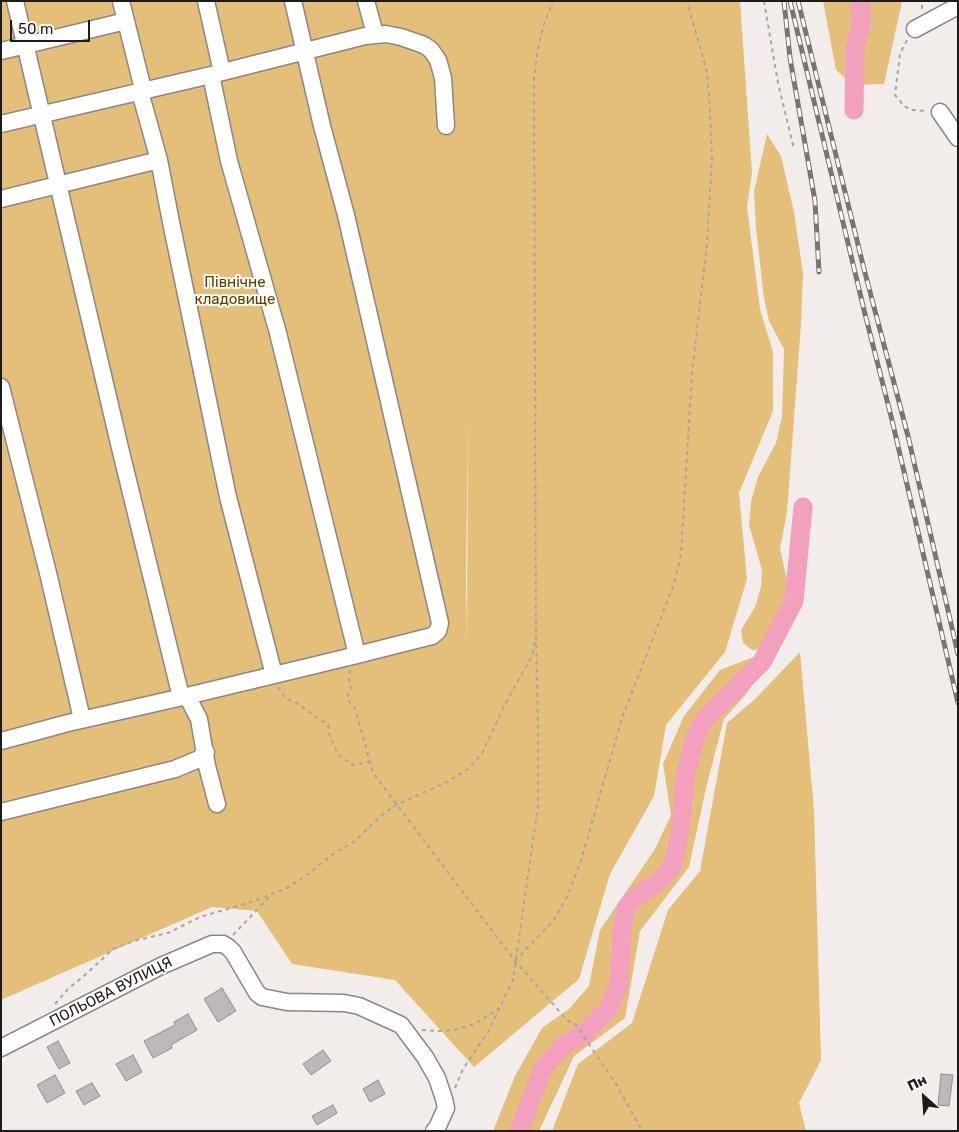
<!DOCTYPE html>
<html>
<head>
<meta charset="utf-8">
<style>
  body { margin:0 }
  #map { position:relative; width:959px; height:1132px; overflow:hidden; background:#f2edeb; font-family:Rubik,sans-serif }
  canvas { display:block }
  .frame { position:absolute; inset:0; border:2px solid #1e1c1b; pointer-events:none }
  .north { position:absolute; left:899px; top:1072px; width:50px; height:50px; -webkit-text-stroke:4px #fffbf9; paint-order:stroke; rotate:334deg; font-size:14px; font-weight:700; line-height:20px; text-align:center; color:#1e1c1b }
  .north::after { content:''; display:block; margin:auto; width:18px; height:22px; background:#1e1c1b; clip-path:polygon(50% 0,100% 100%,50% 72%,0 100%) }
  .scale { position:absolute; left:10px; top:20px; width:80px; height:22px; box-sizing:border-box; border:2px solid #1e1c1b; border-top:0; padding-left:6px; font-size:15px; line-height:18px; white-space:nowrap; color:#1e1c1b; -webkit-text-stroke:4px #fffbf9; paint-order:stroke }
</style>
</head>
<body>
<div id="map">
<canvas width="959" height="1132"></canvas>
<div class="frame"></div>
<div class="north">Пн</div>
<div class="scale">50 m</div>
</div>
<script>
const ctx = document.querySelector('canvas').getContext('2d');
ctx.lineJoin = 'round';
function fill(path, color) {
  ctx.fillStyle = color;
  ctx.fill(path, 'evenodd');
}
function toPath(rows) {
  const path = new Path2D();
  for (const r of rows) {
    path.moveTo(r[0], r[1]);
    for (let i = 2; i < r.length; i += 2) path.lineTo(r[i], r[i + 1]);
  }
  return path;
}
function stroke(path, color, width, dash) {
  ctx.strokeStyle = color;
  ctx.lineWidth = width;
  ctx.lineCap = dash ? 'butt' : 'round';
  ctx.setLineDash(dash || []);
  ctx.stroke(path);
}
function label(font, color, halo, rows, align = 'center') {
  ctx.font = font + ' Rubik,sans-serif';
  ctx.lineWidth = 4;
  ctx.setLineDash([]);
  ctx.textBaseline = 'middle';
  ctx.strokeStyle = halo;
  ctx.fillStyle = color;
  for (const [text, x, y, turn = 0] of rows) {
    ctx.save();
    ctx.translate(x, y);
    ctx.rotate((+turn || 0) * Math.PI / 180);
    ctx.textAlign = isNaN(turn) ? turn : align;
    if (halo) ctx.strokeText(text, 0, 0);
    ctx.fillText(text, 0, 0);
    ctx.restore();
  }
}
const green = toPath([
  [1,1,740,1,752,173,747,207,760,309,773,352,773,411,739,493,747,579,725,652,666,725,654,796,610,874,579,979,474,1067,395,980,292,964,257,911,212,907,1,1000],
  [468,417,467,643,466,579],
  [823,1,902,1,884,84,853,85,836,70],
  [767,134,781,156,794,212,803,273,801,324,787,512,780,549,789,589,771,639,764,649,752,650,743,643,741,630,755,607,761,587,762,570,749,525,751,501,758,477,776,443,782,417,784,349,769,321,764,298,756,228,754,191],
  [800,652,814,810,821,1060,799,1103,806,1131,552,1131,578,1064,632,1023,668,910,700,871,727,723,755,699],
  [751,658,763,669,746,694,724,719,706,788,689,867,640,931,625,1018,574,1056,539,1131,493,1131,515,1076,542,1028,569,1009,589,986,600,930,655,849,671,815,663,764,684,716,720,670]
]);
const river = toPath([
  [854,110,855,48,861,24,860,1],
  [519,1131,542,1070,564,1045,584,1034,608,1009,619,984,622,932,626,908,633,899,660,880,671,868,675,857,682,816,685,777,695,737,704,720,762,662,794,601,803,507]
]);
const building = toPath([
  [222,988,236,1011,218,1022,204,999,222,988],
  [188,1014,197,1030,171,1045,172,1048,153,1058,144,1041,175,1025,174,1022,188,1014],
  [58,1041,70,1063,59,1069,47,1047,58,1041],
  [323,1050,331,1061,311,1075,303,1064,323,1050],
  [133,1055,142,1072,126,1081,116,1064,133,1055],
  [941,1074,953,1075,949,1106,938,1105,941,1074],
  [55,1075,65,1093,47,1103,37,1085,55,1075],
  [378,1080,385,1094,370,1102,363,1089,378,1080],
  [92,1083,100,1096,84,1105,76,1091,92,1083],
  [333,1105,337,1113,317,1125,312,1116,333,1105]
]);
const path = toPath([
  [764,1,778,83,794,149],
  [922,9,922,1],
  [907,40,900,54,895,95,904,106,911,110,927,111],
  [350,670,349,680,351,689,347,697,352,706,355,708,373,773,515,961,567,1020,576,1025,618,1087,642,1131],
  [278,687,286,699,295,702,328,725,330,737,339,756,353,765,369,762],
  [233,935,271,895],
  [515,961,554,920,568,895,581,861,622,718,674,584,681,554,692,373,707,244,712,158,709,93,706,68,687,1],
  [55,1004,68,989,85,975,113,949,133,941,168,933,200,917,251,902,287,888,311,872,330,856,355,841,384,813,396,805,447,782,468,769,482,754,504,706,532,656,535,641],
  [422,1030,436,1031,454,1030,475,1024,499,1008],
  [455,1088,463,1069,488,1032,513,980,538,806,538,730,536,638,534,79,538,48,543,27,553,1]
]);
const minor = toPath([
  [15,1,121,452,181,697],
  [121,1,142,85,142,99,159,160,171,222,228,497,274,675],
  [206,1,222,72],
  [366,1,375,34],
  [915,29,958,6],
  [1,51,126,21],
  [211,75,229,161,278,333,357,655],
  [940,112,958,138],
  [1,124,211,75,365,36,386,34,401,37,424,45,431,50,438,60,443,78,446,126],
  [1,199,159,160],
  [1,387,48,573,82,719],
  [187,696,199,719,207,766,217,804],
  [1,741,68,723,187,696,357,655,432,636,438,631,440,623,346,215,322,126,293,1],
  [1,812,175,769,199,759,206,752],
  [1,1048,161,966,212,944,223,944,228,947,233,952,257,993,262,997,287,1002,344,1003,359,1006,401,1025,425,1057,437,1078,444,1099,446,1108,437,1128,434,1131]
]);
const rail = toPath([
  [784,1,790,58,815,201,819,272],
  [790,1,865,314,891,416,958,703],
  [798,1,864,269,908,436,958,654]
]);
const parkNames = [
  ["Північне",235,283],
  ["кладовище",235,300]
];
const streetNames = [
  ["ПОЛЬОВА ВУЛИЦЯ",111,992,-27]
];
fill(green, '#e3bf79');
stroke(river, '#f2a0bd', 19);
fill(building, '#beb8b8');
stroke(building, '#938e8e', 1);
stroke(minor, '#8c8785', 19);
stroke(path, '#a9a5a3', 2, [4, 4]);
stroke(minor, '#fff', 16);
stroke(rail, '#787573', 5);
stroke(rail, '#fffbf9', 3, [9]);
label('15px', '#5b4202', '#fffbf9', parkNames);
label('15px', '#1e1c1b', '#fffbf9', streetNames);
</script>
</body>
</html>
